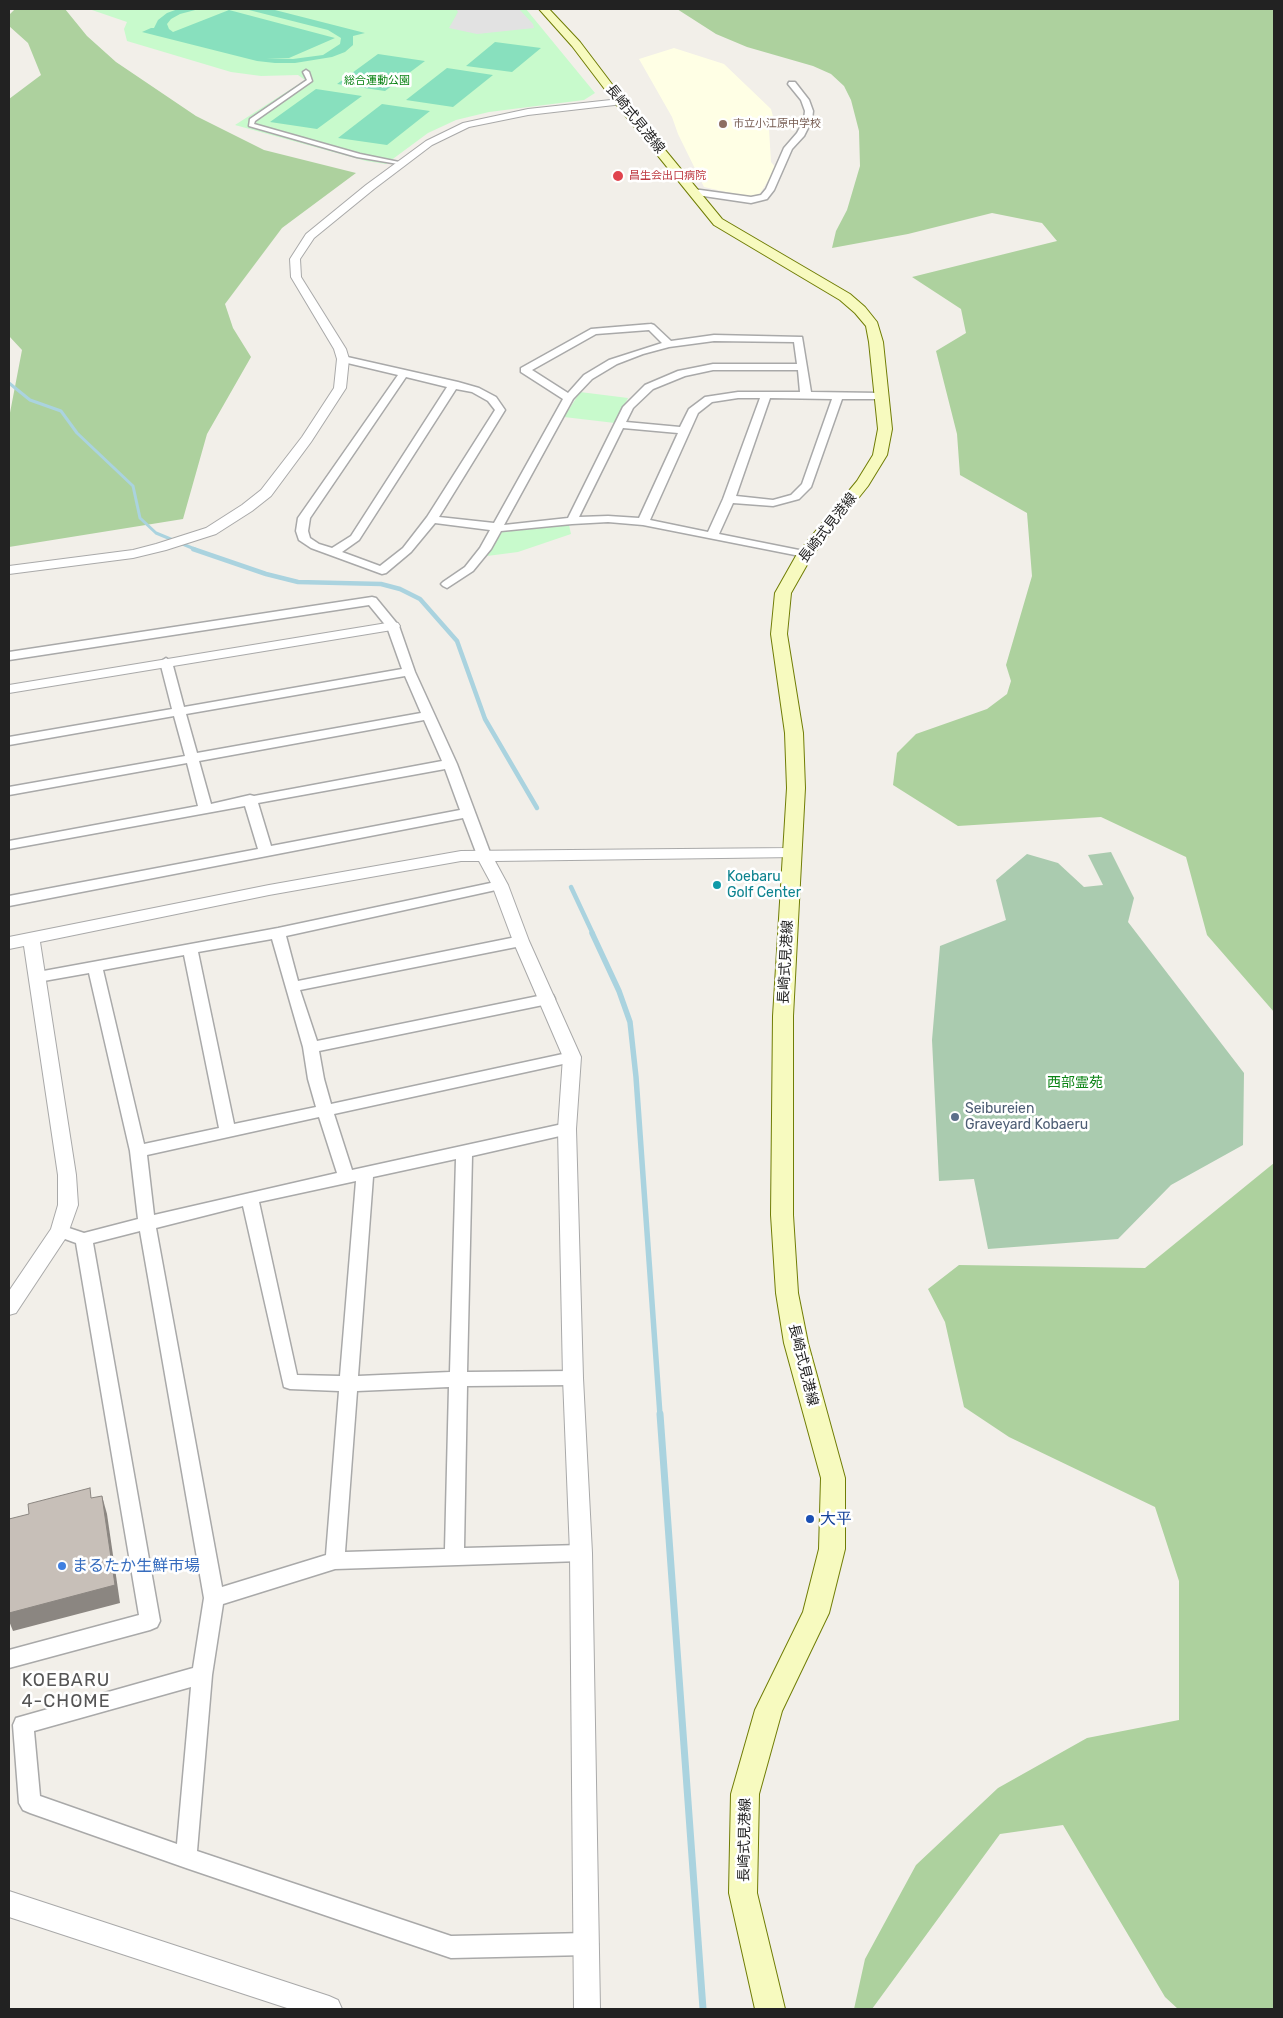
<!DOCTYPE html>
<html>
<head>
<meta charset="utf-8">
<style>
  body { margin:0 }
  #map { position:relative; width:1283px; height:2018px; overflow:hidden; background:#f2efe9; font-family:Rubik,sans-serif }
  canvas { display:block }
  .frame { position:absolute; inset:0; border:10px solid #222; pointer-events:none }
</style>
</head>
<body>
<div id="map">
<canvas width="1283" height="2018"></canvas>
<div class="frame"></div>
</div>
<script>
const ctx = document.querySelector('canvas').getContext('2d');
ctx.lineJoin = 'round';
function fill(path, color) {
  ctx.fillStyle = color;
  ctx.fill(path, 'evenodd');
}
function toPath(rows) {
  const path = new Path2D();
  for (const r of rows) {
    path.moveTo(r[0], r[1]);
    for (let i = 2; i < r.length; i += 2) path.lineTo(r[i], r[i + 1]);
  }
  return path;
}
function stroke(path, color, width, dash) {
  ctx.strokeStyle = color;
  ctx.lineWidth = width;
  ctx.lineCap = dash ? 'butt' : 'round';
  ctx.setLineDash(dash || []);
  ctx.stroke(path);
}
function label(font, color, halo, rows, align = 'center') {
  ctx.font = font + ' Rubik,"Noto Sans JP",sans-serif';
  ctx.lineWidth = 5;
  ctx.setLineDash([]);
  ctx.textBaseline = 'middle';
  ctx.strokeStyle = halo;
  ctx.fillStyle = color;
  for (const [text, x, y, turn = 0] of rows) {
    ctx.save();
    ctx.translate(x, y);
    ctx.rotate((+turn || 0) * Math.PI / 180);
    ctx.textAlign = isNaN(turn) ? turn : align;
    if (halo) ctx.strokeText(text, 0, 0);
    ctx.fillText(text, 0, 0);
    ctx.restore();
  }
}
const education = toPath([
  [674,48,724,64,771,109,774,120,769,129,771,162,776,168,759,195,749,197,704,187,678,134,672,117,639,59]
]);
const forest = toPath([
  [15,9,65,9,87,36,116,62,196,116,264,150,356,173,282,228,225,304,233,328,251,357,207,434,183,519,9,547,9,418,22,350,9,336,9,99,41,75,28,43,9,26,9,15],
  [677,9,1274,9,1274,1012,1207,935,1186,857,1101,817,958,826,893,785,897,753,916,734,987,709,1007,694,1011,681,1006,665,1032,576,1027,513,960,475,957,434,936,351,966,333,961,309,912,277,1057,241,1042,223,992,213,908,234,832,248,836,231,847,210,860,166,859,131,851,100,844,86,831,74,813,66,747,47,716,34],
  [1274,1163,1274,2009,1178,2009,1165,1997,1063,1825,1000,1834,872,2009,854,2009,865,1959,916,1865,998,1788,1087,1738,1179,1720,1179,1581,1155,1507,1009,1437,964,1407,945,1322,928,1289,959,1265,1145,1268]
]);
const cemetery = toPath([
  [1111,852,1134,898,1128,922,1244,1073,1243,1145,1171,1185,1118,1239,988,1249,974,1179,939,1181,932,1040,940,946,1006,920,996,880,1027,854,1058,863,1084,887,1103,885,1088,855]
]);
const park = toPath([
  [89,9,526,9,595,93,584,100,489,112,456,120,428,133,386,164,366,161,235,125,305,80,298,75,261,76,231,72,127,41,124,29,127,22],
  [580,392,628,398,615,423,564,417],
  [569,525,571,534,518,552,487,556,502,532]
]);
const pitch = toPath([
  [178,9,199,9,180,14,171,19,167,24,169,29,173,32,229,10,335,38,289,58,266,58,293,59,323,55,340,44,341,38,328,30,245,9,271,9,365,33,353,36,353,45,345,52,332,57,295,63,275,63,257,61,142,32,151,28,154,28,158,20,167,13],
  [495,42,541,48,512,72,466,66],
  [378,54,425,61,385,91,337,84],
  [447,68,493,75,453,107,406,100],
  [316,89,362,96,317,129,270,122],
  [382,104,430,111,387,145,338,138]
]);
const parking = toPath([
  [456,9,519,9,533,24,534,28,477,34,449,28,458,12]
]);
const streamFar3 = toPath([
  [9,383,30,400,61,411,77,433,133,486,140,518,156,533,197,550]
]);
const streamFar2 = toPath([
  [193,549,266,574,298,582,381,584,400,589,420,599,457,641,485,719,537,808],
  [571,887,593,934]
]);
const streamFar1 = toPath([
  [592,933,619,991,630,1022,636,1077,660,1415]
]);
const stream = toPath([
  [660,1414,703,2009]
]);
const pedestrian = toPath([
  [306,70,309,72,312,81,255,121,254,124,360,154,404,163,404,165,357,157,249,126,250,119,307,80,303,72,306,70]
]);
const minor = toPath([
  [789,82,795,82,809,100,813,111,812,120,804,136,792,149,774,190,767,199,751,203,690,194,690,190,693,189,751,197,761,195,766,189,784,148,797,133,804,120,805,111,801,100,788,84,789,82],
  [651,324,654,325,671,341,714,335,802,337,811,392,880,393,885,396,880,399,842,399,811,487,799,499,773,506,733,503,719,534,809,552,811,554,809,556,805,557,643,525,608,522,572,524,501,531,491,549,473,571,447,588,443,586,441,584,443,582,465,567,480,548,490,530,435,523,411,552,386,573,382,574,311,548,299,540,296,531,298,518,398,375,339,361,339,357,343,356,458,382,479,388,496,397,505,410,439,517,494,523,563,399,521,372,521,368,591,329,651,324],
  [649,330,662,343,609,360,584,375,568,393,532,370,596,334,649,330],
  [714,341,794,342,797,364,713,364,678,371,645,385,623,407,568,518,504,525,573,399,592,379,617,364,643,354,669,347,714,341],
  [713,370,798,370,800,392,738,392,705,397,689,409,680,427,626,422,633,408,653,389,685,376,713,370],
  [406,377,447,387,351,536,332,548,319,544,310,538,308,531,310,518,406,377],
  [456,389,472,392,488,401,495,410,427,517,403,548,380,566,342,552,359,540,456,389],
  [738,398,760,398,723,499,708,532,650,520,698,413,712,402,738,398],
  [770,398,832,399,802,484,791,495,773,500,736,496,770,398],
  [623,428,678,433,639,518,608,516,579,517,623,428],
  [372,597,376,598,399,626,415,672,457,764,491,855,489,858,479,858,477,855,463,818,9,906,9,896,258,849,245,806,9,849,9,841,198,806,187,763,9,795,9,787,185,756,174,716,9,745,9,737,172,709,160,662,166,658,172,662,184,707,402,669,387,627,369,605,9,660,9,652,372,597],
  [405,676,421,713,197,753,186,714,405,676],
  [424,720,442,761,254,796,250,795,211,804,199,761,424,720],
  [445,769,460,810,271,846,258,803,445,769],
  [500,881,505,882,507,885,505,888,286,936,298,981,521,936,526,938,528,941,526,944,521,946,300,990,317,1041,548,994,553,995,555,999,553,1003,548,1004,319,1051,324,1079,331,1104,572,1052,577,1053,580,1057,577,1061,572,1062,334,1114,352,1170,567,1123,573,1125,575,1129,573,1133,472,1156,467,1372,573,1371,579,1373,582,1378,579,1383,573,1385,467,1386,464,1548,581,1545,588,1547,591,1553,588,1559,581,1561,335,1569,223,1604,212,1675,197,1851,451,1936,587,1933,595,1936,598,1944,595,1952,587,1955,451,1958,186,1868,30,1813,23,1810,19,1803,13,1725,16,1718,193,1668,204,1598,140,1231,93,1243,160,1621,157,1627,150,1630,9,1668,9,1650,139,1615,76,1243,54,1235,52,1231,54,1227,60,1225,84,1233,138,1219,130,1151,89,973,38,982,33,981,31,977,33,973,38,972,278,928,500,881],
  [272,939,303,1047,308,1079,316,1107,234,1124,198,952,272,939],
  [184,955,219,1128,144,1144,103,970,184,955],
  [319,1117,337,1173,154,1215,147,1155,319,1117],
  [456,1159,450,1372,358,1376,373,1177,456,1159],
  [356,1181,340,1376,297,1375,259,1202,356,1181],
  [243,1206,284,1387,290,1389,339,1391,326,1555,222,1587,156,1228,243,1206],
  [449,1387,445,1549,345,1552,357,1391,449,1387],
  [191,1687,177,1844,40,1796,34,1731,191,1687]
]);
const tertiary = toPath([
  [620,99,625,102,623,104,528,115,469,127,432,145,374,189,314,238,300,259,301,277,346,349,349,359,346,388,311,442,271,496,252,511,216,534,166,550,133,558,9,574,9,566,133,550,156,544,206,528,242,505,261,490,302,437,334,388,337,359,334,349,291,277,290,259,306,234,366,185,426,141,463,123,528,109,620,99],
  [393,622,398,623,400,626,398,629,9,693,9,685,393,622],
  [791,848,797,849,799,853,797,857,495,861,508,885,529,941,581,1057,576,1129,583,1378,592,1553,600,2009,574,2009,570,1553,563,1378,558,1129,563,1057,513,941,492,885,479,861,461,861,269,895,40,942,76,1175,78,1205,67,1236,16,1313,9,1315,9,1291,51,1229,58,1205,58,1175,24,946,9,949,9,937,269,885,461,851,791,848],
  [9,1891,329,1996,338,2000,342,2009,290,2009,9,1917,9,1891]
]);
const secondary = toPath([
  [539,9,549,9,580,42,624,100,722,219,850,294,865,307,877,322,883,342,892,429,887,455,868,486,812,556,791,593,787,634,803,733,805,788,793,1016,793,1215,798,1293,808,1343,845,1478,845,1549,829,1613,782,1711,759,1794,757,1893,785,2009,755,2009,729,1893,731,1794,755,1710,803,1612,819,1549,821,1478,784,1343,776,1293,771,1215,773,1016,787,788,785,733,771,634,775,593,797,554,857,481,873,455,878,429,869,342,866,326,855,313,840,300,714,225,616,104,572,46,539,9]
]);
const shadedWall = toPath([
  [102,1496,107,1514,120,1603,13,1631,9,1621,9,1613]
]);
const building = toPath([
  [90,1488,91,1498,102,1496,115,1585,9,1613,9,1519,29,1514,28,1504,90,1488]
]);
const markers = [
  [723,124,5,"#8d6e63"],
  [618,176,6,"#e0444e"],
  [717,885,5,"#0f9aa8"],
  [955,1117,5,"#5c6f8a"],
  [810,1519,5,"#1a4fb4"],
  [62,1566,5,"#3f7fe0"]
];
const farParknames = [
  ["総合運動公園",377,81]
];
const farEducationnames = [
  ["市立小江原中学校",733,124]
];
const farHealthnames = [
  ["昌生会出口病院",629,176]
];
const streetNames = [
  ["長崎式見港線",635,119,51],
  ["長崎式見港線",828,528,-52],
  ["長崎式見港線",786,962,-87],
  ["長崎式見港線",803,1365,76],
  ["長崎式見港線",745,1840,-89]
];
const cultureNames = [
  ["Koebaru",727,877],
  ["Golf Center",727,893]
];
const parkNames = [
  ["西部霊苑",1075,1083]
];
const serviceNames = [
  ["Seibureien",965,1109],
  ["Graveyard Kobaeru",965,1125]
];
const nearTransitnames = [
  ["大平",820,1519]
];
const nearShopnames = [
  ["まるたか生鮮市場",72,1566]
];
const nearNeighbourhoodnames = [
  ["KOEBARU",66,1681],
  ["4-CHOME",66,1702]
];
fill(education, '#ffffe5');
fill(forest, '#add19e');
fill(cemetery, '#aacbaf');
fill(park, '#c8facc');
fill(pitch, '#88e0be');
fill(parking, '#e2e2e2');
stroke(streamFar3, '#aad3df', 3);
stroke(streamFar2, '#aad3df', 4.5);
stroke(streamFar1, '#aad3df', 5.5);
stroke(stream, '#aad3df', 7);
stroke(pedestrian, '#a9a9a9', 3);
stroke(minor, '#a9a9a9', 3);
stroke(tertiary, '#a9a9a9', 2);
stroke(secondary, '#707d05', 2);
fill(pedestrian, '#fff');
fill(minor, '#fff');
fill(tertiary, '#fff');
fill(secondary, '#f7fabf');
fill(shadedWall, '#8b8681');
fill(building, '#c7bfb8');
stroke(building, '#8b8681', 1);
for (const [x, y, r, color] of markers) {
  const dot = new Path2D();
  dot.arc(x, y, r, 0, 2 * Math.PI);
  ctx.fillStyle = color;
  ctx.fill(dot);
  stroke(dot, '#fff', 2);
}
label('11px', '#0c8416', '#fff', farParknames);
label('11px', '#785e54', '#fff', farEducationnames, 'left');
label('11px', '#be3a42', '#fff', farHealthnames, 'left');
label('14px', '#222', '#fff', streetNames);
label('14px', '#0d838f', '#fff', cultureNames, 'left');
label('14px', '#0c8416', '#fff', parkNames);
label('14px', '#4e5e75', '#fff', serviceNames, 'left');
label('16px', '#164399', '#fff', nearTransitnames, 'left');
label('16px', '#366cbe', '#fff', nearShopnames, 'left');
ctx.letterSpacing = '1px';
label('18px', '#555', '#fff', nearNeighbourhoodnames);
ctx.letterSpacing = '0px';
</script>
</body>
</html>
